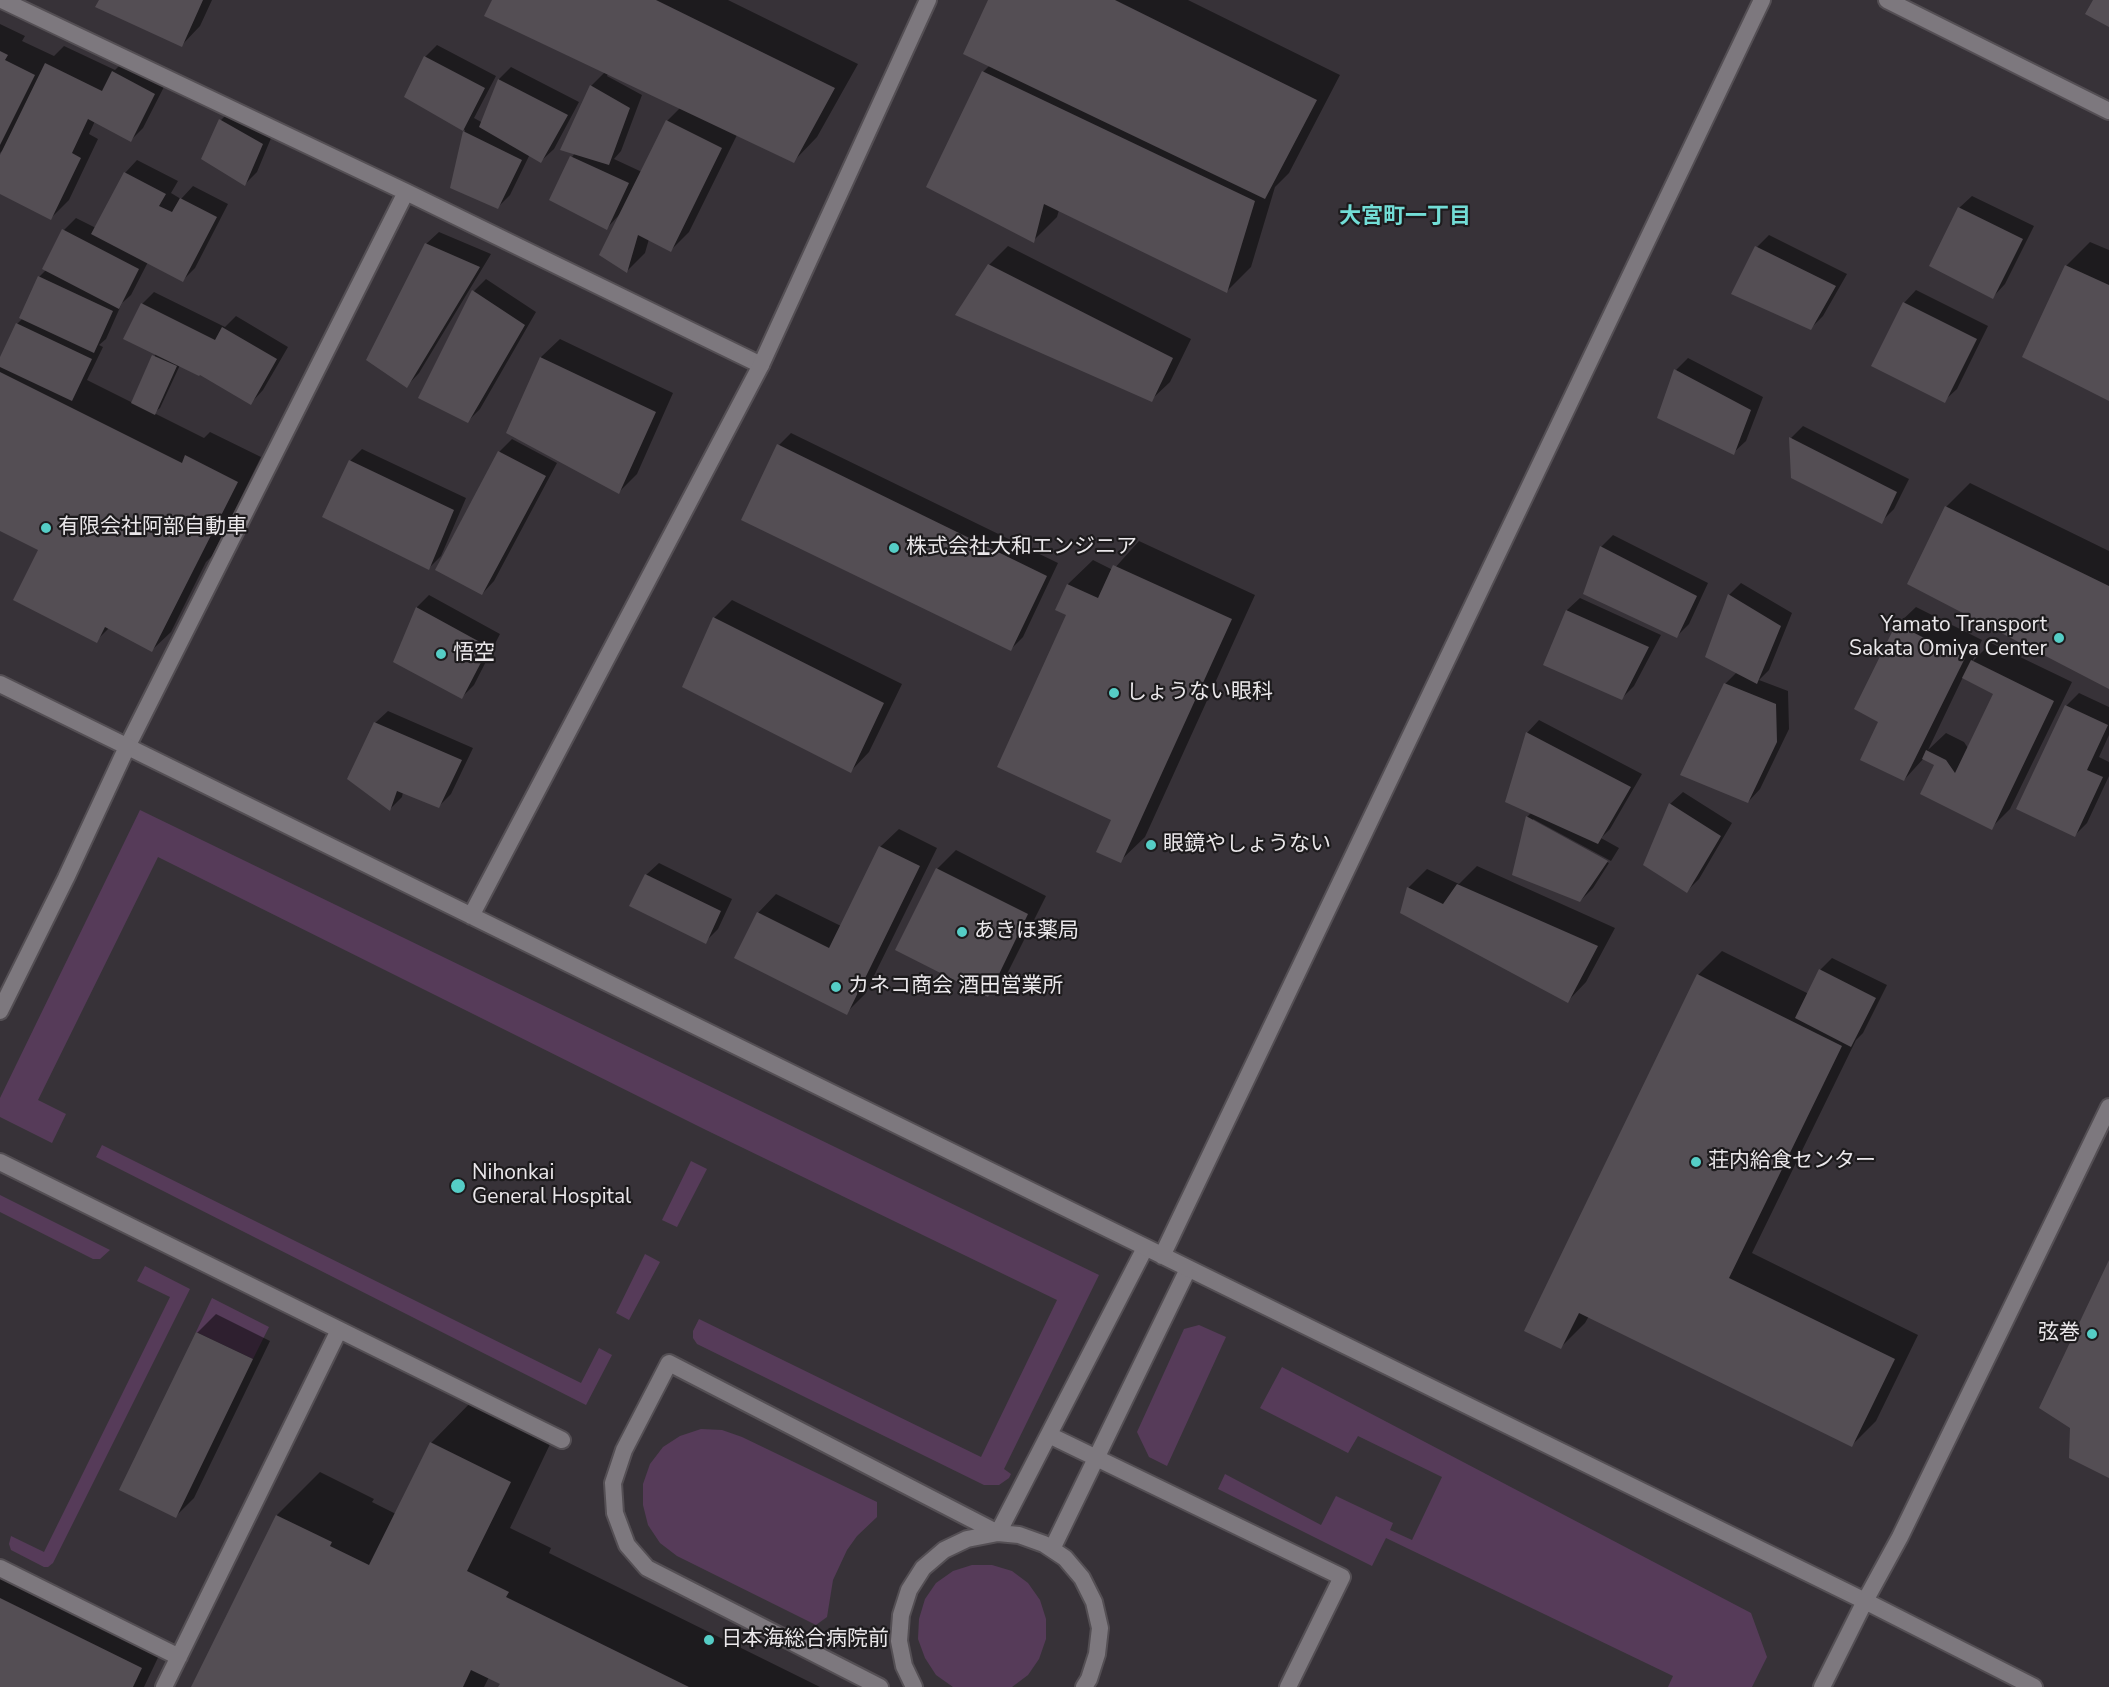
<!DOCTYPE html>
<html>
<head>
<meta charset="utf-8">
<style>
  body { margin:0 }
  canvas { display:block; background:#373238 }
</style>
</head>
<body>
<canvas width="2109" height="1687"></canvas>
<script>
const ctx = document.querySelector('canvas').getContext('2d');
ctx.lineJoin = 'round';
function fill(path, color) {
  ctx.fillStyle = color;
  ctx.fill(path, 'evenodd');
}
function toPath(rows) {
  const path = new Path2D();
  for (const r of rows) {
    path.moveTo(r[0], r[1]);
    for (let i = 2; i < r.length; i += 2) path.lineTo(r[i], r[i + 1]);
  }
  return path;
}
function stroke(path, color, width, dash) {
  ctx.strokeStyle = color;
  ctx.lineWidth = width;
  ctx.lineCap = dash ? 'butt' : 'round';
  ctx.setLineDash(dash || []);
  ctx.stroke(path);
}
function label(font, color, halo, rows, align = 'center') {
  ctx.font = font + ' "Nunito Sans","Noto Sans JP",sans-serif';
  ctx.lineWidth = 4.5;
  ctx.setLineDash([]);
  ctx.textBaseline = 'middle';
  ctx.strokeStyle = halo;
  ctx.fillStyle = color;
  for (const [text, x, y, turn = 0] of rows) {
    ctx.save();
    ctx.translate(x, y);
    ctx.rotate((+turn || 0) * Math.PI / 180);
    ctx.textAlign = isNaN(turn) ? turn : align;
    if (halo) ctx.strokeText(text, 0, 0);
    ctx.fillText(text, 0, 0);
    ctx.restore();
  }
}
const green = toPath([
  [140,810,1099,1275,1004,1469,1011,1474,1009,1478,999,1485,984,1485,697,1344,693,1338,693,1331,699,1319,981,1457,1057,1300,706,1130,158,857,38,1100,66,1114,52,1143,0,1117,0,1098],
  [102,1145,581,1383,599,1348,612,1355,586,1405,96,1157],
  [691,1161,707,1169,677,1227,662,1220],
  [0,1195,110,1250,100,1259,93,1259,0,1212],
  [645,1254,660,1262,629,1320,616,1313],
  [145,1266,190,1289,53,1563,48,1567,44,1567,11,1550,9,1544,11,1536,44,1552,170,1297,137,1281],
  [212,1298,269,1327,253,1359,196,1332],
  [1199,1325,1226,1337,1167,1466,1149,1457,1137,1432,1184,1329],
  [1282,1367,1751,1613,1767,1657,1752,1687,1668,1687,1673,1676,1386,1538,1372,1566,1218,1489,1225,1474,1321,1525,1336,1496,1393,1523,1390,1530,1412,1540,1442,1477,1358,1436,1348,1453,1260,1408],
  [701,1429,722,1430,742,1437,877,1502,877,1517,857,1536,847,1550,833,1580,827,1617,816,1625,677,1556,660,1543,648,1525,643,1505,643,1484,650,1464,663,1447,680,1436],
  [972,1565,992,1565,1012,1571,1028,1583,1040,1600,1046,1619,1046,1639,1039,1659,1028,1675,1012,1687,953,1687,936,1675,925,1658,918,1639,919,1619,925,1599,936,1583,953,1571]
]);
const shadow = toPath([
  [100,0,212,0,200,26,182,45],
  [493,0,728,0,858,64,817,137,793,162,737,135,689,232,671,250,649,239,645,253,627,271,620,214,607,228,572,157,575,153,591,86,605,72],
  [608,74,680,108,667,121,642,172,614,159,621,151,642,95,607,76],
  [989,0,1188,0,1340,75,1289,173,1275,187,1251,267,1227,291,1059,210,1057,217,1033,241,928,186,983,72,990,65],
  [0,24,25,36,22,41,54,56,64,46,115,70,125,60,167,81,143,128,131,140,95,121,89,134,98,139,69,200,51,218,0,193,0,159,4,149,0,153],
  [437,45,496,76,474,118,483,123,499,79,511,67,579,102,554,149,541,161,530,154,510,195,497,208,452,187,465,130,406,97,425,57],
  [233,108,274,131,257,172,245,184,221,120],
  [137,160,178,181,171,193,181,199,193,186,228,204,195,268,183,280,148,262,131,295,122,303,106,339,99,345,103,347,87,380,133,403,156,353,142,304,154,292,225,327,236,316,288,347,263,390,251,403,200,373,180,365,160,408,154,413,204,438,210,432,261,457,212,556,206,562,171,632,152,650,109,628,96,641,40,550,0,529,0,361,17,324,23,318,39,277,47,269,64,230,76,218,96,228,125,173],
  [1972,196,2034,226,2005,284,1993,297,1959,208],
  [439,232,491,254,419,373,407,386,426,244],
  [1769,235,1847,274,1823,316,1811,328,1757,247],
  [2090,242,2109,250,2109,399,2066,266],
  [1008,246,1191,339,1170,382,1151,400,989,265],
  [486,279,536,312,480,409,468,421,474,291],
  [1916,290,1988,326,1957,389,1944,401,1904,303],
  [560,339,673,393,637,474,619,492,508,432,541,357],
  [1688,358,1763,397,1746,441,1733,453,1676,370],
  [1803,426,1909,479,1894,509,1881,522,1791,438],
  [791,433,1058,563,1023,637,1011,649,779,445],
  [512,439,557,463,494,581,482,594,437,570,500,451],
  [362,449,466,498,441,556,428,569,350,461],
  [1970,483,2109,551,2109,687,1946,507],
  [1613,535,1708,583,1689,624,1677,636,1601,547],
  [1139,541,1255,595,1145,837,1120,861,1068,614,1057,609,1068,584,1093,560,1113,570],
  [1741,583,1792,613,1769,670,1759,680,1788,691,1789,729,1760,789,1748,802,1725,684,1737,672,1729,595],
  [429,595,500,634,474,685,462,697,395,661,417,607],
  [1580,598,1661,635,1634,686,1622,698,1545,664,1567,610],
  [732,600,902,684,869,752,851,771,714,618],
  [1916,607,1982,640,1972,662,1991,643,2072,682,2010,809,1991,828,1936,764,1924,758,1904,780,1880,721,1897,625],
  [1963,677,1995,693,1968,748,1964,742,1946,733,1928,750],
  [2079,693,2109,707,2109,735,2099,757,2109,762,2109,776,2087,823,2075,835,2018,809,2066,706],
  [388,711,473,748,451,794,439,806,403,792,402,797,390,809,375,723],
  [1539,720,1642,774,1610,829,1601,838,1619,848,1611,861,1533,819,1533,822,1609,863,1593,888,1580,901,1527,817,1532,812,1507,801,1527,733],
  [1683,792,1732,823,1699,879,1687,891,1670,804],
  [899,829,937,848,865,994,846,1013,758,913,776,894,841,926,880,847],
  [956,850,1046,896,1006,976,988,995,937,869],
  [659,863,732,899,718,929,705,942,646,875],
  [1477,866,1615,928,1586,982,1568,1001,1402,912,1409,887,1427,869,1459,884],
  [1722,951,1809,994,1820,970,1832,958,1887,985,1863,1033,1856,1040,1752,1253,1918,1335,1876,1421,1852,1445,1589,1316,1585,1323,1561,1347,1698,975],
  [216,1314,270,1341,194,1498,176,1516,121,1490,197,1333],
  [474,1399,553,1438,510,1528,551,1548,549,1553,820,1687,500,1687,502,1683,489,1677,484,1687,193,1687,277,1515,320,1472,374,1499,372,1502,396,1514,431,1443],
  [0,1562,165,1643,144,1687,0,1687]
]);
const building = toPath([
  [99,0,203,0,182,47,95,7],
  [492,0,656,0,835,88,794,163,484,16],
  [988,0,1115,0,1317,100,1265,199,963,54],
  [2093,0,2109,0,2109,27,2085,14],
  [0,51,8,55,5,60,35,75,0,145],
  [424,56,485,88,463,131,404,97],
  [45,63,102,91,112,71,155,94,131,142,88,119,72,153,81,158,51,220,0,194,0,155],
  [982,71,1255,201,1227,293,1044,204,1034,243,926,187],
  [498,79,568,115,541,163,479,127],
  [590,85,630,108,609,165,560,150],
  [219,119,263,144,245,186,201,159],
  [666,120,722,148,671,252,638,235,627,273,599,255],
  [463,131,522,160,498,209,450,188],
  [570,156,629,183,607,230,549,200],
  [124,172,166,194,159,206,172,212,180,198,217,217,183,282,91,234],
  [1958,207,2023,239,1993,299,1929,266],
  [62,229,139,269,119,309,42,269],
  [425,243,480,267,407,388,366,360],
  [1755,246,1836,286,1811,330,1731,294],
  [988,264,1173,358,1152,402,955,315],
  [2065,265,2109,285,2109,401,2022,357],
  [38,276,113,311,94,353,19,318],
  [472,290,525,325,468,423,418,398],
  [1903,302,1977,339,1945,403,1871,366],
  [141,303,215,340,222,327,277,359,251,405,200,375,199,376,123,339],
  [16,323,92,359,72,401,0,367,0,357],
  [152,355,177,366,155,415,131,403],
  [540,357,656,412,619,494,506,433],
  [1674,369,1751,410,1734,455,1657,418],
  [0,372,182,463,185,455,238,482,152,652,105,627,97,643,13,600,38,550,0,531],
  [1789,437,1897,492,1882,524,1791,478],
  [777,444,1047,576,1011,651,741,520],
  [498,451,546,476,482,595,435,570],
  [349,460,454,510,429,570,322,517],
  [1945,506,2109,586,2109,689,1907,584],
  [1600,546,1697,596,1677,638,1583,594],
  [1113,565,1232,619,1121,863,1096,852,1111,820,997,767,1066,615,1055,610,1067,584,1098,598],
  [1728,594,1781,626,1757,684,1705,657],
  [416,607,489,647,462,699,393,662],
  [1566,610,1649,647,1622,700,1543,665],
  [713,617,884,703,851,773,682,687],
  [1896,624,1965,658,1904,781,1860,760,1878,722,1854,709],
  [1971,660,2054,701,1992,830,1920,794,1934,765,1922,759,1926,750,1946,760,1955,773,1993,694,1962,678],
  [1724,683,1776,704,1777,742,1748,803,1680,775],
  [2065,705,2108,725,2087,770,2103,777,2075,837,2016,809],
  [374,722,462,760,439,808,397,791,390,811,347,779],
  [1526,732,1631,787,1598,844,1505,802],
  [1669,803,1721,836,1687,893,1643,865],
  [1526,816,1608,861,1580,902,1512,875],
  [879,846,920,866,847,1015,734,958,757,912,829,948],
  [936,868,1028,914,988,997,895,950],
  [645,874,721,911,706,944,629,906],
  [1457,884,1598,946,1568,1003,1400,913,1407,887,1443,904],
  [1819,969,1876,998,1851,1047,1795,1018],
  [1697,974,1842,1046,1729,1278,1895,1359,1852,1447,1579,1313,1561,1349,1524,1331],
  [2109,1260,2109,1478,2069,1458,2070,1428,2039,1408],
  [196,1332,253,1359,176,1518,119,1490],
  [430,1442,511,1482,467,1571,509,1592,506,1597,689,1687,498,1687,500,1684,471,1670,463,1687,191,1687,276,1515,332,1542,330,1546,369,1565],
  [0,1598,142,1668,133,1687,0,1687]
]);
const service = toPath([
  [0,1162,562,1440],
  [1049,1435,1342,1577,1288,1687],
  [1052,1549,1188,1269],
  [0,1568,179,1657],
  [164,1687,339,1330],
  [880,1687,647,1568,627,1545,615,1513,613,1483,624,1450,669,1363,998,1533,1145,1248],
  [914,1687,904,1666,899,1641,901,1615,909,1590,923,1568,944,1550,967,1539,998,1533,1019,1535,1044,1544,1065,1558,1082,1578,1094,1602,1100,1628,1097,1654,1089,1679,1084,1687]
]);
const minor = toPath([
  [2,0,406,192,761,365],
  [127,747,406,192]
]);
const tertiary = toPath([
  [1887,0,2109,111],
  [0,684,1865,1601,2034,1687],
  [471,916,761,365,928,0],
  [0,1011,66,878,127,747],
  [1162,1256,1762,0],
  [1822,1687,1865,1601,1900,1537,2109,1107]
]);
const markers = [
  [46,528,6,"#55cdc6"],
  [894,548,6,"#55cdc6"],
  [2059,638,6,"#55cdc6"],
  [441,654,6,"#55cdc6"],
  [1114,693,6,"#55cdc6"],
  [1151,845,6,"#55cdc6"],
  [962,932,6,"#55cdc6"],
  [836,987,6,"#55cdc6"],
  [1696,1162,6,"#55cdc6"],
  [458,1186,8,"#55cdc6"],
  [2092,1334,6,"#55cdc6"],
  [709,1640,6,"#55cdc6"]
];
const poiNames = [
  ["有限会社阿部自動車",58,528],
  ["株式会社大和エンジニア",906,548],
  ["Yamato Transport",2047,626,"right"],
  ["Sakata Omiya Center",2047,650,"right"],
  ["悟空",453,654],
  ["しょうない眼科",1126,693],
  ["眼鏡やしょうない",1163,845],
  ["あきほ薬局",974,932],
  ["カネコ商会 酒田営業所",848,987],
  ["荘内給食センター",1708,1162],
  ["Nihonkai",472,1174],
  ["General Hospital",472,1198],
  ["弦巻",2080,1334,"right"],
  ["日本海総合病院前",721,1640]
];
const neighbourhoodNames = [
  ["大宮町一丁目",1405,218]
];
fill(green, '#563b59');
fill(shadow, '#0007');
fill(building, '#544e54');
stroke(service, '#544f54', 20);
stroke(minor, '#544f54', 20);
stroke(tertiary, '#544f54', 20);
stroke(service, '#7d787e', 16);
stroke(minor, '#7d787e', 16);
stroke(tertiary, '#7d787e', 16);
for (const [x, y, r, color] of markers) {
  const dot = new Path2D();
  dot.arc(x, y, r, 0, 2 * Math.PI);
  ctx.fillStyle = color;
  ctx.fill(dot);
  stroke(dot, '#1d1b1d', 2);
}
label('21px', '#eae7ea', '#1d1b1d', poiNames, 'left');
label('bold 22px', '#72ddd6', '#1d1b1d', neighbourhoodNames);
</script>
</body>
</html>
